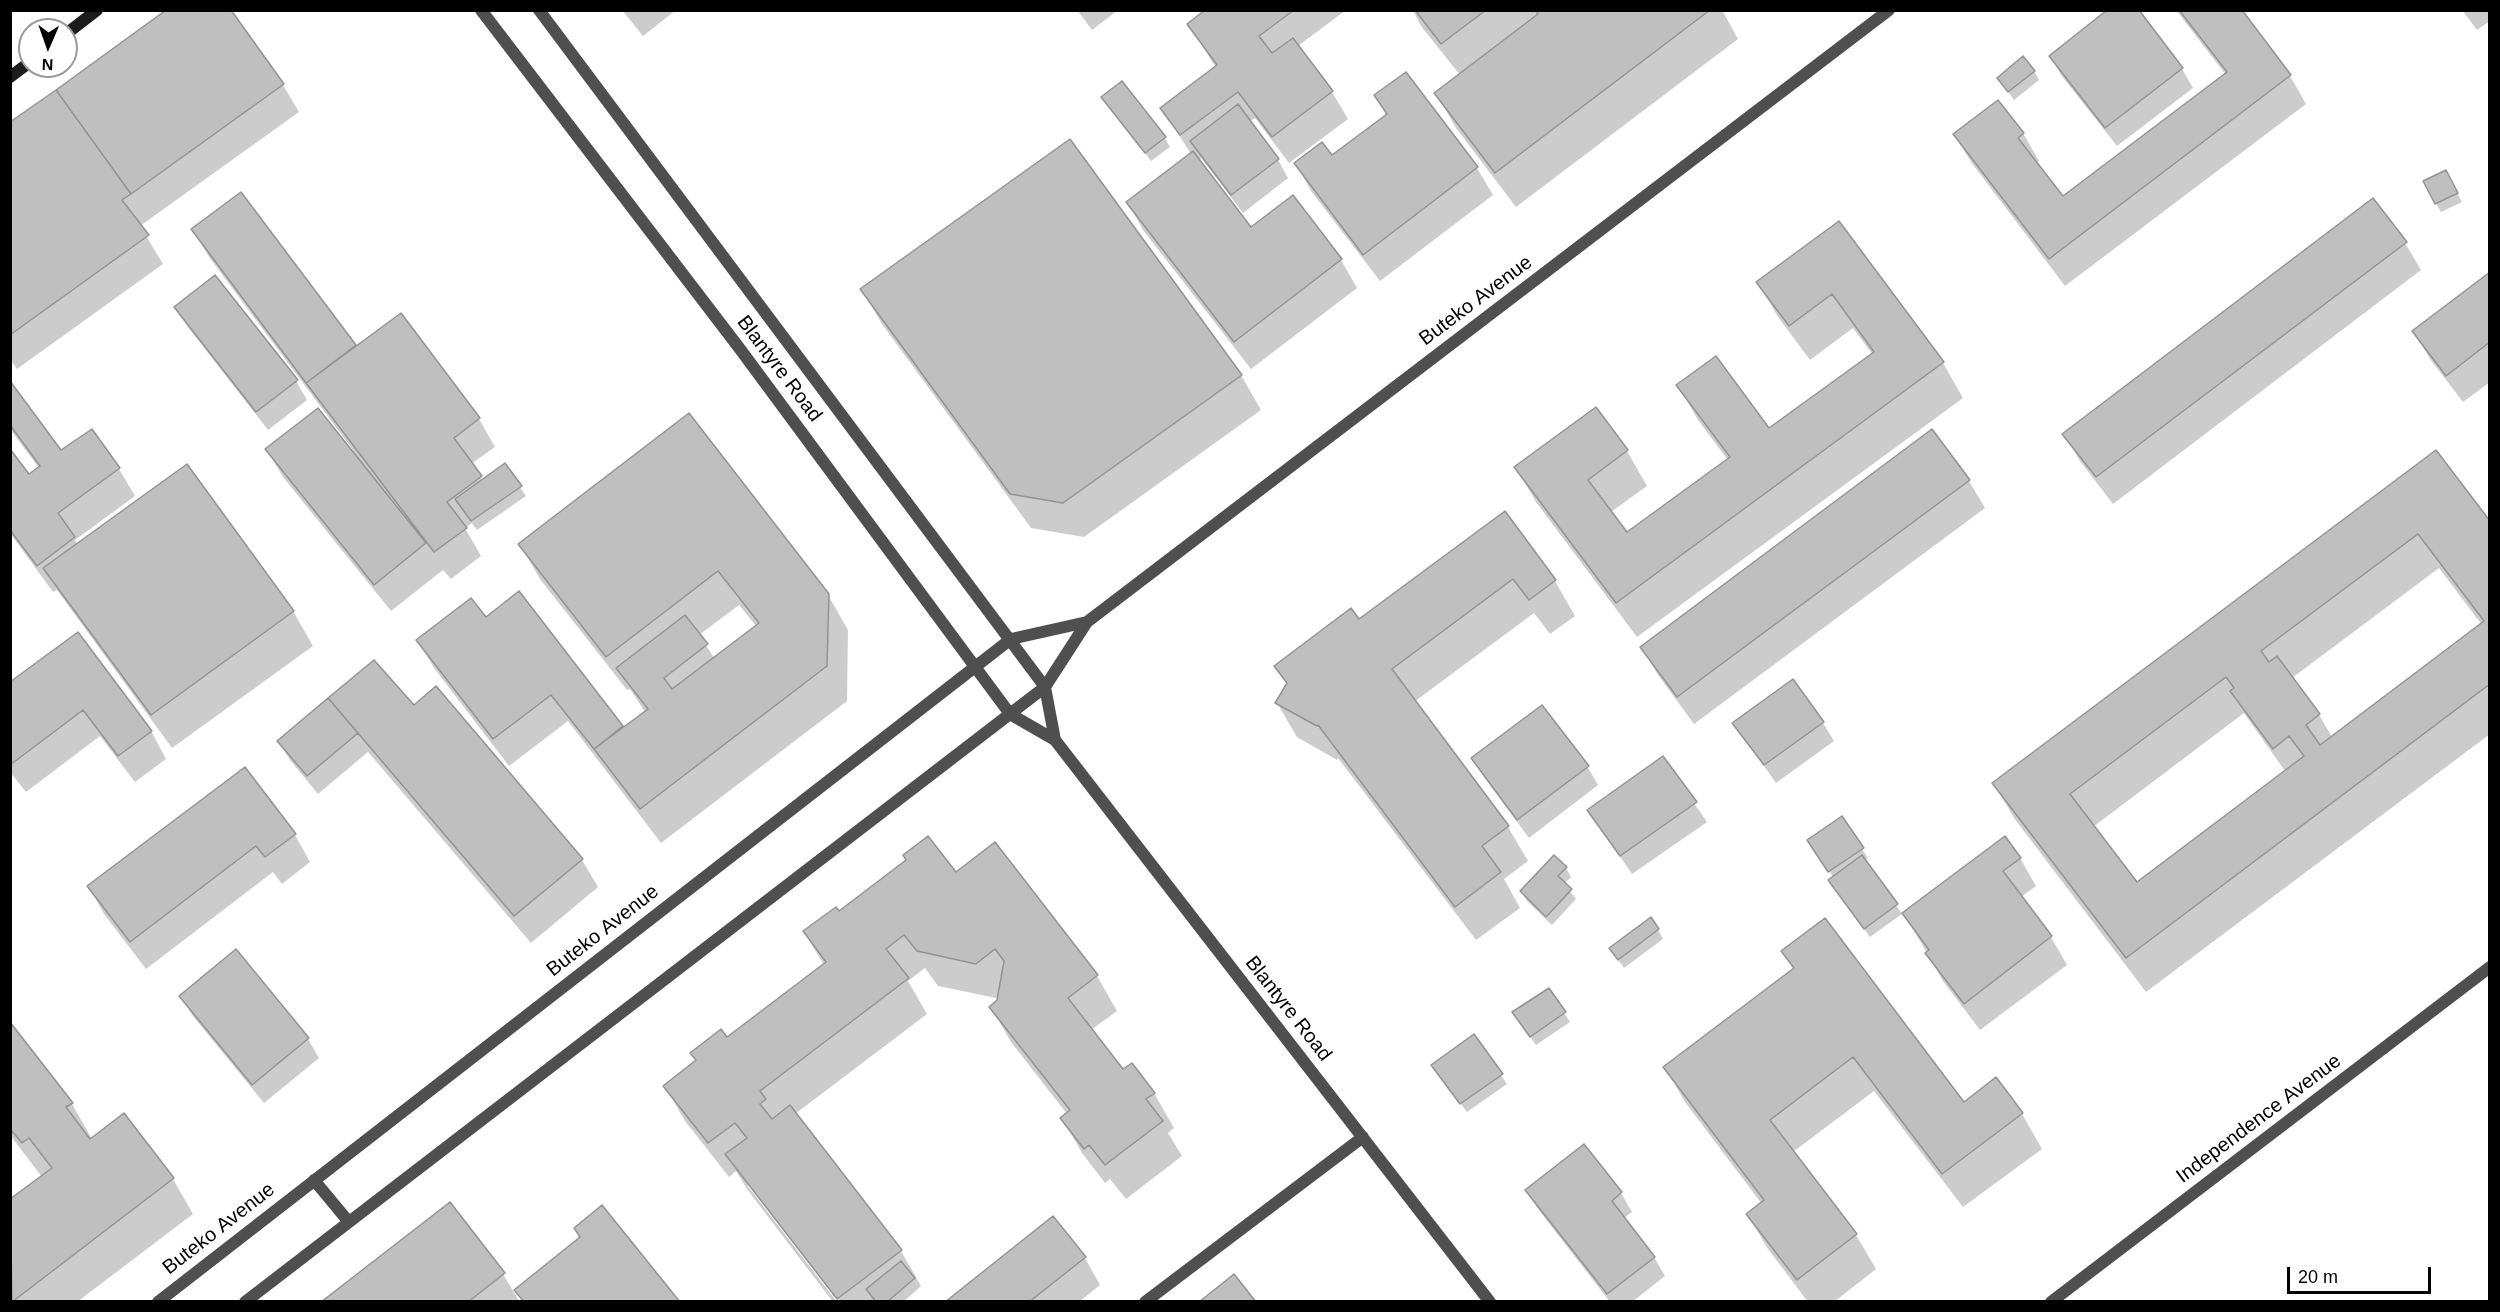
<!DOCTYPE html>
<html>
<head>
<meta charset="utf-8">
<style>
  body { margin:0 }
  #map { position:relative; width:2500px; height:1312px; overflow:hidden; background:#fff; font-family:Helvetica,sans-serif }
  canvas { display:block }
  .frame { position:absolute; inset:0; border:12px solid #000; pointer-events:none }
  .north { position:absolute; left:18px; top:18px; width:60px; height:60px; box-sizing:border-box; background:#fff; border:2px solid #999; border-radius:50%; rotate:182deg; font-size:16px; font-weight:700; line-height:24px; text-align:center; color:#000 }
  .north::after { content:''; display:block; margin:auto; width:21px; height:27px; background:#000; clip-path:polygon(50% 0,100% 100%,50% 72%,0 100%) }
  .scale { position:absolute; left:2287px; top:1267px; width:144px; height:27px; box-sizing:border-box; border:3px solid #000; border-top:0; padding-left:8px; font-size:18px; line-height:21px; white-space:nowrap; color:#000; -webkit-text-stroke:4px #fff; paint-order:stroke }
</style>
</head>
<body>
<div id="map">
<canvas width="2500" height="1312"></canvas>
<div class="frame"></div>
<div class="north">N</div>
<div class="scale">20 m</div>
</div>
<script>
const ctx = document.querySelector('canvas').getContext('2d');
ctx.lineJoin = 'round';
function fill(path, color) {
  ctx.fillStyle = color;
  ctx.fill(path, 'evenodd');
}
function toPath(rows) {
  const path = new Path2D();
  for (const r of rows) {
    path.moveTo(r[0], r[1]);
    for (let i = 2; i < r.length; i += 2) path.lineTo(r[i], r[i + 1]);
  }
  return path;
}
function stroke(path, color, width, dash) {
  ctx.strokeStyle = color;
  ctx.lineWidth = width;
  ctx.lineCap = dash ? 'butt' : 'round';
  ctx.setLineDash(dash || []);
  ctx.stroke(path);
}
function label(font, color, halo, rows, align = 'center') {
  ctx.font = font + ' Helvetica,sans-serif';
  ctx.lineWidth = 4.5;
  ctx.setLineDash([]);
  ctx.textBaseline = 'middle';
  ctx.strokeStyle = halo;
  ctx.fillStyle = color;
  for (const [text, x, y, turn = 0] of rows) {
    ctx.save();
    ctx.translate(x, y);
    ctx.rotate((+turn || 0) * Math.PI / 180);
    ctx.textAlign = isNaN(turn) ? turn : align;
    if (halo) ctx.strokeText(text, 0, 0);
    ctx.fillText(text, 0, 0);
    ctx.restore();
  }
}
const shadow = toPath([
  [229,10,283,85,299,112,140,226,163,264,17,369,10,359,10,124],
  [622,10,676,10,643,36],
  [1077,10,1118,10,1092,30],
  [1208,10,1346,10,1298,46,1332,92,1348,119,1289,163,1255,118,1249,122,1278,160,1288,178,1243,213,1201,158,1198,160,1251,229,1292,197,1341,260,1357,288,1251,369,1143,230,1128,203,1191,154,1162,108,1216,68,1189,24],
  [1413,10,1722,10,1738,39,1516,207,1456,128,1436,93,1460,75,1421,26],
  [2137,10,2182,69,2193,88,2117,146,2061,75,2051,56],
  [2176,10,2240,10,2290,76,2306,104,2065,286,1971,162,1955,135,2023,133,2039,161,2036,164,2062,199,2226,75],
  [2462,10,2490,10,2490,21,2477,30],
  [2034,71,2039,80,2014,100,1999,78],
  [1406,74,1477,168,1493,195,1380,281,1311,191,1296,164,1331,157,1387,116,1376,96],
  [1103,98,1165,138,1170,147,1151,161],
  [2451,181,2462,202,2441,212,2436,203],
  [241,194,356,347,400,315,479,419,495,447,471,464,483,481,505,465,526,496,477,530,472,523,465,528,481,556,451,579,443,570,391,611,283,477,267,450,353,450,209,257,193,229],
  [1839,223,1943,363,1963,398,1637,637,1536,502,1516,467,1595,409,1627,451,1647,486,1611,512,1627,534,1728,460,1698,420,1678,385,1769,430,1873,355,1853,328,1810,360,1778,317,1758,282],
  [2405,243,2421,270,2113,504,2080,461,2064,434],
  [2490,274,2490,382,2463,402,2430,359,2414,332],
  [862,290,1241,375,1261,410,1084,537,1031,528,882,324],
  [176,307,296,381,307,400,268,430,187,326],
  [10,384,61,452,91,431,119,469,135,496,75,540,78,545,293,611,313,646,172,748,57,590,53,592,10,533,10,452,29,476,39,468,10,429],
  [689,415,828,595,848,630,847,701,661,843,568,721,509,766,434,668,418,641,486,619,519,593,623,729,645,712,630,689,627,690,540,579,520,544],
  [739,605,757,627,715,659,699,635],
  [1932,431,1969,481,1985,508,1694,724,1658,675,1642,648],
  [2435,452,2490,523,2490,734,2146,992,2014,818,1994,783],
  [2439,568,2482,625,2332,737,2319,715,2292,678],
  [2244,713,2285,771,2137,884,2093,827],
  [1504,513,1555,581,1575,616,1550,634,1534,613,1414,702,1508,827,1528,861,1504,879,1520,908,1476,940,1338,758,1337,760,1297,737,1277,703,1287,685,1276,666,1358,621],
  [10,684,151,731,166,759,135,782,100,736,26,792,10,772],
  [413,707,582,860,598,887,531,943,368,752,318,794,290,760,279,742],
  [1734,723,1823,723,1834,741,1776,783],
  [1663,758,1707,822,1632,874,1589,811],
  [1473,759,1587,766,1598,785,1529,838,1484,777],
  [245,769,295,835,310,862,282,884,273,872,146,969,104,914,89,887],
  [995,844,1097,976,1117,1011,1091,1030,1123,1071,1154,1093,1174,1128,1168,1133,1182,1156,1126,1199,1110,1179,1105,1183,1082,1153,1062,1118,1067,1114,1011,1042,991,1007,999,1001,1000,995,996,998,938,986,925,968,908,981,927,1014,795,1114,901,1251,921,1286,919,1288,903,1302,840,1302,751,1185,747,1185,837,1302,833,1302,747,1189,736,1171,729,1177,685,1121,665,1086,697,1062,692,1053,727,1039,824,965,804,932,838,913,956,874],
  [1862,849,1868,858,1864,860,1902,914,1870,937,1835,890,1830,881,1834,878,1814,850],
  [2020,858,2036,886,2021,897,2051,937,2067,965,1980,1030,1943,981,1904,913],
  [1566,868,1571,877,1564,884,1576,899,1552,925,1527,901,1522,892],
  [1658,930,1663,939,1624,968,1611,949],
  [236,951,308,1039,319,1058,264,1103,192,1015,181,996],
  [1783,951,1964,1104,1996,1079,2022,1114,2042,1149,1963,1207,1874,1091,1793,1152,1856,1235,1876,1269,1834,1302,1808,1302,1768,1249,1748,1215,1762,1204,1685,1102,1665,1067,1794,970],
  [1549,990,1570,1022,1536,1045,1520,1022],
  [10,1025,72,1104,92,1139,123,1115,173,1179,193,1214,77,1302,10,1302,10,1201,42,1177,10,1135],
  [1474,1036,1507,1084,1467,1112,1438,1074],
  [1584,1146,1621,1193,1632,1212,1624,1218,1654,1257,1665,1276,1632,1302,1610,1302,1538,1209,1527,1191],
  [1085,1258,1100,1285,1079,1302,947,1302],
  [503,1274,519,1301,323,1302]
]);
const building = toPath([
  [166,10,231,10,284,84,131,194,56,90,166,10],
  [1205,10,1294,10,1259,36,1272,53,1293,38,1333,91,1272,137,1238,92,1180,135,1160,108,1217,65,1187,24,1205,10],
  [1415,10,1486,10,1441,44,1415,10],
  [1535,10,1710,10,1495,173,1434,93,1538,14,1535,10],
  [2107,10,2139,10,2183,68,2105,128,2049,56,2107,10],
  [2179,10,2242,10,2291,75,2049,259,1953,134,1998,100,2024,133,2018,138,2063,196,2227,72,2179,10],
  [2023,56,2035,71,2008,92,1997,78,2023,56],
  [1406,72,1478,167,1363,255,1294,163,1322,142,1332,155,1387,114,1374,95,1406,72],
  [1122,81,1166,137,1145,153,1101,97,1122,81],
  [56,90,131,194,122,200,149,235,10,335,10,122,56,90],
  [1238,104,1279,159,1231,195,1190,141,1238,104],
  [1070,139,1242,375,1063,503,1010,494,860,289,1070,139],
  [1193,151,1251,227,1293,195,1342,259,1234,342,1126,202,1193,151],
  [2446,170,2458,193,2435,204,2423,181,2446,170],
  [241,192,356,345,306,383,191,229,241,192],
  [2373,198,2407,242,2096,477,2062,434,2373,198],
  [1839,221,1944,362,1616,603,1514,467,1596,407,1628,450,1588,480,1627,532,1730,457,1676,385,1716,356,1769,428,1874,352,1832,294,1789,326,1756,282,1839,221],
  [2490,272,2490,342,2446,376,2412,331,2490,272],
  [215,275,298,380,256,412,174,307,215,275],
  [401,313,480,418,454,438,482,476,447,502,467,528,434,552,306,383,401,313],
  [10,381,61,450,92,429,120,468,58,513,75,537,37,566,10,530,10,449,29,474,40,466,10,425,10,381],
  [318,408,426,543,374,585,265,449,318,408],
  [689,413,829,594,827,666,640,809,594,749,648,709,616,668,685,615,708,644,664,678,672,689,759,623,718,571,606,657,518,544,689,413],
  [1932,429,1970,480,1677,697,1640,647,1932,429],
  [2436,450,2490,521,2490,684,2126,958,1992,783,2436,450],
  [2418,534,2484,621,2320,745,2306,725,2320,714,2277,656,2269,662,2261,651,2418,534],
  [2226,677,2234,688,2230,691,2273,749,2289,736,2304,756,2137,882,2070,794,2226,677],
  [505,463,522,486,471,521,455,499,505,463],
  [187,464,294,611,151,715,43,568,187,464],
  [1505,511,1556,580,1529,600,1513,579,1392,669,1509,826,1482,846,1501,872,1455,907,1318,725,1317,726,1275,703,1287,683,1274,666,1351,608,1359,619,1505,511],
  [519,591,623,726,594,749,551,695,493,739,416,640,471,598,486,617,519,591],
  [78,632,152,731,118,756,83,710,10,765,10,682,78,632],
  [374,660,414,705,436,686,583,859,514,916,328,698,374,660],
  [1793,679,1824,722,1764,765,1732,723,1793,679],
  [328,698,358,733,307,776,277,741,328,698],
  [1542,705,1589,766,1517,820,1471,758,1542,705],
  [1663,756,1697,802,1620,856,1587,810,1663,756],
  [245,767,296,834,265,857,256,846,130,942,87,886,245,767],
  [1842,816,1864,848,1828,872,1807,840,1842,816],
  [928,836,956,872,995,842,1098,975,1068,998,1123,1069,1132,1063,1155,1093,1146,1099,1163,1121,1105,1165,1089,1145,1084,1149,1060,1118,1070,1110,989,1007,997,1000,1004,961,995,949,976,964,917,951,904,935,886,949,909,978,760,1091,766,1099,760,1104,772,1119,790,1105,902,1250,837,1299,725,1154,747,1138,735,1123,708,1143,663,1086,696,1060,690,1053,721,1029,727,1037,826,962,803,931,836,907,839,911,906,860,903,855,928,836],
  [2005,836,2021,858,2003,871,2052,936,1964,1004,1925,953,1929,950,1902,913,2005,836],
  [1554,855,1567,867,1558,876,1572,889,1546,917,1520,891,1554,855],
  [1862,855,1898,904,1864,929,1828,880,1862,855],
  [1651,917,1659,929,1618,960,1609,948,1651,917],
  [1825,918,1964,1102,1996,1077,2023,1113,1942,1174,1853,1057,1770,1120,1857,1234,1797,1280,1746,1214,1764,1200,1663,1067,1794,968,1781,951,1825,918],
  [236,949,309,1038,252,1085,179,996,236,949],
  [1549,988,1566,1012,1530,1037,1512,1012,1549,988],
  [10,1022,73,1103,66,1107,90,1139,124,1113,174,1178,12,1302,10,1199,52,1168,29,1138,22,1143,10,1129,10,1022],
  [1474,1034,1503,1074,1460,1104,1431,1065,1474,1034],
  [1584,1144,1622,1192,1612,1201,1655,1257,1607,1294,1525,1190,1584,1144],
  [450,1202,505,1273,468,1302,321,1302,450,1202],
  [602,1205,680,1302,524,1302,514,1290,580,1237,574,1228,602,1205],
  [1053,1216,1086,1257,1029,1302,945,1302,1053,1216],
  [901,1261,915,1278,887,1302,876,1302,866,1289,901,1261],
  [1234,1274,1256,1302,1199,1302,1234,1274]
]);
const street = toPath([
  [481,10,740,349,1010,714,1055,740,1490,1302],
  [539,10,1045,687,1055,740],
  [314,1180,348,1221],
  [158,1302,1011,639,1087,622],
  [245,1302,1045,687,1087,622,1889,10],
  [1145,1302,1363,1137],
  [2051,1302,2490,967]
]);
const secondary = toPath([
  [66,34,97,10],
  [10,77,30,62]
]);
const streetNames = [
  ["Buteko Avenue",1476,301,-37],
  ["Blantyre Road",779,369,53],
  ["Buteko Avenue",603,931,-38],
  ["Blantyre Road",1288,1009,52],
  ["Independence Avenue",2259,1119,-37],
  ["Buteko Avenue",219,1229,-38]
];
fill(shadow, '#0003');
fill(building, '#bfbfbf');
stroke(building, '#939393', 1.5);
stroke(street, '#4f4f4f', 12);
stroke(secondary, '#1c1c1c', 12);
label('20px', '#000', '#fff', streetNames);
</script>
</body>
</html>
